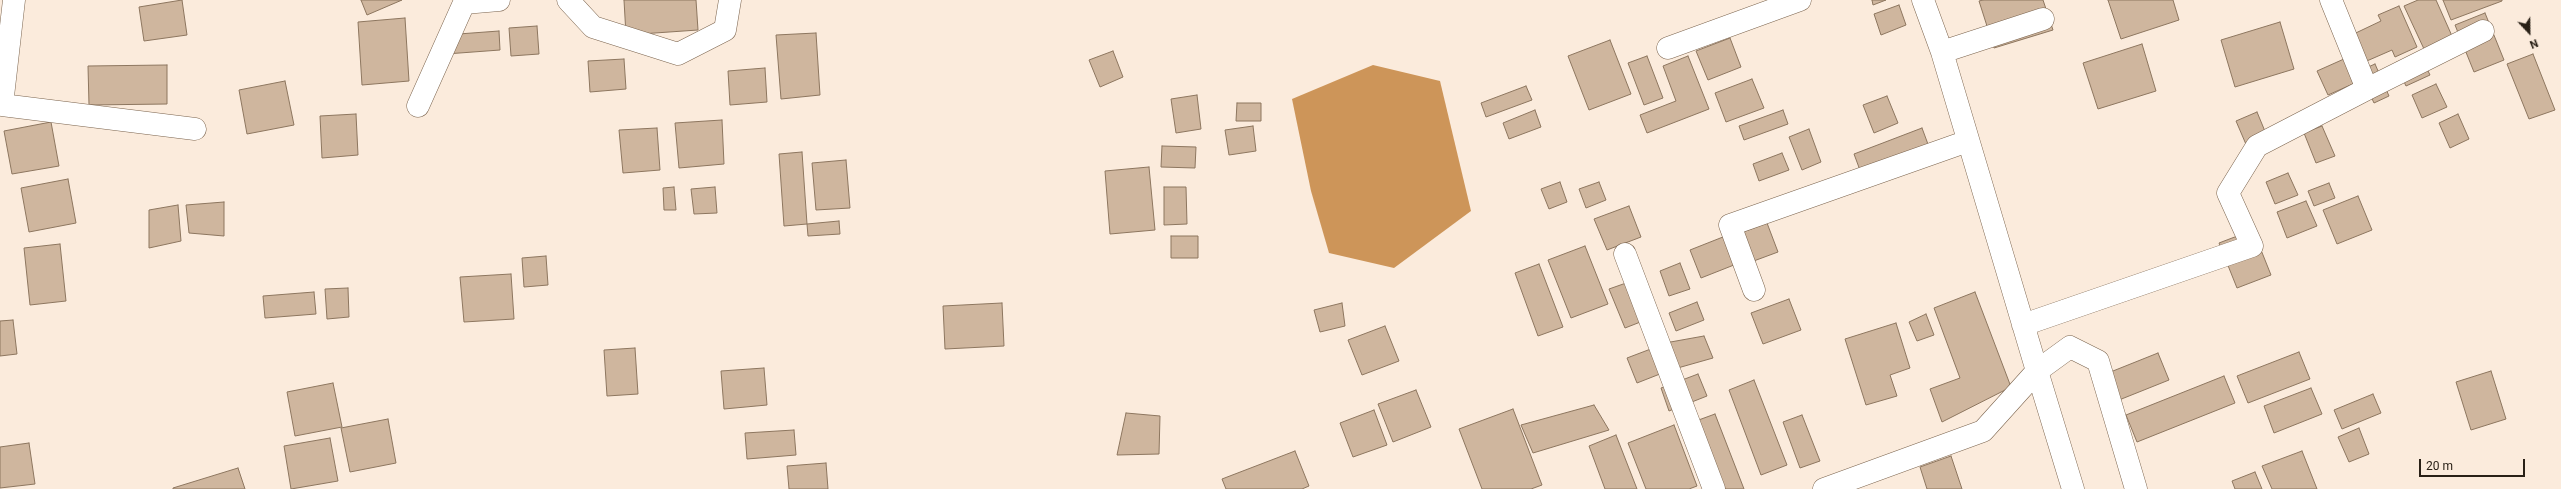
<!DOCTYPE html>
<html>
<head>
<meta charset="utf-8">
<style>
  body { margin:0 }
  #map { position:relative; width:2561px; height:489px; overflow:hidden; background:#fbebdc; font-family:Roboto,sans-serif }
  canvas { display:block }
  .north { position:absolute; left:2509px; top:12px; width:40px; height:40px; -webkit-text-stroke:3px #fbebdc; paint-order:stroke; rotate:158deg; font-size:11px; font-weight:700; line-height:16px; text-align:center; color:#292016 }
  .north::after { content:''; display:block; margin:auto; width:14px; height:18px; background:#292016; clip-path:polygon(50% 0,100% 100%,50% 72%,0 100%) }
  .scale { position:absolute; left:2419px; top:459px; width:106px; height:18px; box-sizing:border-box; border:2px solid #292016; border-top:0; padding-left:5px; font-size:12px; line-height:14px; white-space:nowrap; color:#292016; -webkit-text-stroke:3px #fbebdc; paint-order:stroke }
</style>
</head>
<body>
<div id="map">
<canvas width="2561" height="489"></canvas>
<div class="north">N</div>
<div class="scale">20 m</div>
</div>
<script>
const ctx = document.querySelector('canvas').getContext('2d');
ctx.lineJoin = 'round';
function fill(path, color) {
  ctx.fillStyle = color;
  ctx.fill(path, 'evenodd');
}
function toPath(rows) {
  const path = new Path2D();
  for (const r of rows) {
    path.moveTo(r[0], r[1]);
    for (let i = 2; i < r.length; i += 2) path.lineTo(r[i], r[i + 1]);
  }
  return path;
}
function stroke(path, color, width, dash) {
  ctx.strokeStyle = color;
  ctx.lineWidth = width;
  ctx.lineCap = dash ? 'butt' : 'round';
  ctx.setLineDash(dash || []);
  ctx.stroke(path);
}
const water = toPath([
  [1373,65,1440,81,1471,211,1394,268,1329,253,1311,191,1292,99]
]);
const building = toPath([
  [182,0,187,35,144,41,139,7,182,0],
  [361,0,402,0,367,15,361,0],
  [624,0,696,0,698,30,626,35,624,0],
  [1872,0,1886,0,1873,5,1872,0],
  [1983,0,2043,0,2053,30,1994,48,1979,1,1983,0],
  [2108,0,2173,0,2179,20,2121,39,2108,0],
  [2418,0,2436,0,2452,36,2424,49,2404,6,2418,0],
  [2443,0,2502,0,2502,1,2451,20,2443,0],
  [1899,5,1906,25,1881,35,1874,14,1899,5],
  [2399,6,2417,47,2395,57,2392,50,2353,67,2341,40,2381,21,2378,15,2399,6],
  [2485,13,2504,60,2474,72,2455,25,2485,13],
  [405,18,409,81,362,85,358,22,405,18],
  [2280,22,2294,69,2235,87,2221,40,2280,22],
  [537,26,539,54,511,56,509,28,537,26],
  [499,31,500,50,446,54,445,35,499,31],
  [816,33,820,95,781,99,776,35,816,33],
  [1730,38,1741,67,1708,80,1696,51,1730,38],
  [1610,40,1631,94,1589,110,1568,56,1610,40],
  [2142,44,2156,91,2098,109,2083,63,2142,44],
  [1113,51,1123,77,1100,87,1089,60,1113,51],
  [2419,52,2430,75,2406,86,2395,63,2419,52],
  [2533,54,2555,110,2529,119,2507,64,2533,54],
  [1647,56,1663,98,1644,105,1628,63,1647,56],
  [1688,56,1709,109,1647,133,1640,115,1676,101,1663,66,1688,56],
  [624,59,626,89,590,92,588,61,624,59],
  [2344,59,2355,83,2328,95,2317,71,2344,59],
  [2375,64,2389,96,2374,103,2359,71,2375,64],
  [167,65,167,104,89,105,88,66,167,65],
  [765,68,767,102,730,105,728,71,765,68],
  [1752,79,1764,108,1726,122,1715,93,1752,79],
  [285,81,294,125,247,134,239,90,285,81],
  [2436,84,2447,107,2422,118,2412,95,2436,84],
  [1526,86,1532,100,1486,117,1481,103,1526,86],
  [1197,95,1201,129,1176,133,1171,99,1197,95],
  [1887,96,1898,123,1874,133,1863,105,1887,96],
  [1237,103,1261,103,1261,121,1236,121,1237,103],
  [1535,110,1541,127,1509,139,1503,123,1535,110],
  [1783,110,1788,124,1744,140,1739,126,1783,110],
  [2257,112,2269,141,2248,149,2236,121,2257,112],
  [356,114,358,155,322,158,320,116,356,114],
  [2458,114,2469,139,2450,148,2439,123,2458,114],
  [722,120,724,164,679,168,675,123,722,120],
  [51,122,59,166,12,174,4,131,51,122],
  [1253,126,1256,151,1229,155,1225,130,1253,126],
  [2322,126,2335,156,2316,163,2304,133,2322,126],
  [657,128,660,170,623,173,619,130,657,128],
  [1922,128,1932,155,1864,181,1854,154,1922,128],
  [1809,129,1821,162,1802,170,1789,137,1809,129],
  [1162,146,1196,147,1195,168,1161,167,1162,146],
  [802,152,807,224,784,226,779,154,802,152],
  [1782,153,1789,170,1759,181,1753,164,1782,153],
  [846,160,850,208,816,210,812,163,846,160],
  [1149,167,1155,230,1110,234,1105,171,1149,167],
  [2288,173,2298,195,2275,204,2266,182,2288,173],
  [68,179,76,223,29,232,21,188,68,179],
  [1560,182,1567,202,1549,209,1541,189,1560,182],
  [1599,182,1606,200,1586,208,1579,189,1599,182],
  [2329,183,2335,198,2314,206,2308,191,2329,183],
  [674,187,676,210,664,210,663,188,674,187],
  [715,187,717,213,694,214,691,189,715,187],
  [1164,187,1186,187,1187,224,1164,225,1164,187],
  [2358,196,2372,230,2337,244,2323,210,2358,196],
  [2306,201,2317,226,2287,238,2277,212,2306,201],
  [224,202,224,236,189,233,186,205,224,202],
  [178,205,181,241,149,248,149,210,178,205],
  [1629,206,1641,237,1607,250,1594,219,1629,206],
  [839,221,840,234,808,236,807,224,839,221],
  [1767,223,1778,252,1751,262,1740,233,1767,223],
  [2253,230,2271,275,2237,288,2219,243,2253,230],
  [1728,235,1739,263,1701,278,1690,250,1728,235],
  [1171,236,1198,236,1198,258,1171,258,1171,236],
  [60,244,66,301,30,305,24,248,60,244],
  [1585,246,1608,304,1571,318,1548,260,1585,246],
  [546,256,548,285,524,287,522,258,546,256],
  [1680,263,1690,289,1669,296,1660,271,1680,263],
  [1539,264,1563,327,1538,336,1515,273,1539,264],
  [511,274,514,319,464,322,460,277,511,274],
  [1629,282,1643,321,1625,328,1609,289,1629,282],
  [348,288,349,317,327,319,325,289,348,288],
  [314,292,316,314,265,318,263,296,314,292],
  [1975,292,2011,387,1942,422,1930,389,1960,378,1934,308,1975,292],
  [1789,299,1801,330,1763,344,1751,313,1789,299],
  [1697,302,1704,320,1676,331,1669,313,1697,302],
  [1002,303,1004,346,945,349,943,306,1002,303],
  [1342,303,1345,326,1320,332,1314,310,1342,303],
  [1926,314,1934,335,1917,341,1909,322,1926,314],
  [13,320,17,354,0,356,0,321,13,320],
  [1896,323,1910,368,1890,375,1897,396,1866,405,1845,339,1896,323],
  [1385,326,1399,361,1362,375,1348,340,1385,326],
  [1704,336,1713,358,1667,371,1665,343,1704,336],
  [1656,347,1665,372,1637,383,1627,358,1656,347],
  [635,348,638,394,607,396,604,350,635,348],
  [2299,352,2310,379,2248,403,2237,376,2299,352],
  [2158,353,2169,380,2109,404,2098,377,2158,353],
  [764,368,767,405,724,409,721,371,764,368],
  [2491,371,2506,419,2471,430,2456,382,2491,371],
  [1698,374,1707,396,1669,411,1661,388,1698,374],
  [2224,376,2235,403,2137,442,2126,415,2224,376],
  [1754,380,1787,465,1761,475,1729,390,1754,380],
  [333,383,342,427,295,436,287,392,333,383],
  [2311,388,2322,414,2274,433,2264,406,2311,388],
  [1416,390,1431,427,1393,442,1378,404,1416,390],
  [2373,394,2381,413,2342,429,2334,410,2373,394],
  [1594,405,1609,430,1533,453,1521,425,1594,405],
  [1513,409,1542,485,1531,489,1482,489,1459,429,1513,409],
  [1374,410,1387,445,1353,457,1340,423,1374,410],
  [1126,413,1160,416,1159,454,1117,455,1126,413],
  [1715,414,1744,489,1709,489,1685,425,1715,414],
  [1802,415,1820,461,1800,468,1783,422,1802,415],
  [388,419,396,463,350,472,341,428,388,419],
  [1674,425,1697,486,1689,489,1646,489,1628,443,1674,425],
  [2359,428,2369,454,2349,462,2338,437,2359,428],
  [794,430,796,455,747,459,745,433,794,430],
  [1616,435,1637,489,1605,489,1589,446,1616,435],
  [330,438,338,481,291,489,284,446,330,438],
  [29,443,35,484,0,488,0,447,29,443],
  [1295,451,1309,486,1302,489,1226,489,1222,479,1295,451],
  [2302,451,2317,489,2272,489,2262,466,2302,451],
  [1951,456,1962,489,1927,489,1920,467,1951,456],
  [826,463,828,489,789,489,787,466,826,463],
  [238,468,245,489,173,489,173,488,238,468],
  [2255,472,2262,489,2235,489,2232,481,2255,472]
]);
const minor = toPath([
  [14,0,2,105,195,129],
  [568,0,593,27,678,54,725,30,730,0],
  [1668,48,1800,0],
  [1942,52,2043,19],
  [2367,89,2483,31],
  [418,106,464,3,499,0],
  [1625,254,1714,489],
  [1754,290,1730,225,1968,141],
  [2023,325,2252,246,2228,193,2257,146,2367,89,2331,0],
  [1824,489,1983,431,2037,371,1942,52,1923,0],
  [2073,489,2037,371,2070,347,2098,361,2136,489]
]);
fill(water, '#cd9559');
fill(building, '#cfb69e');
stroke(building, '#8d765f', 1);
stroke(minor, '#7b644e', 23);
stroke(minor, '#fff', 22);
</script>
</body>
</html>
